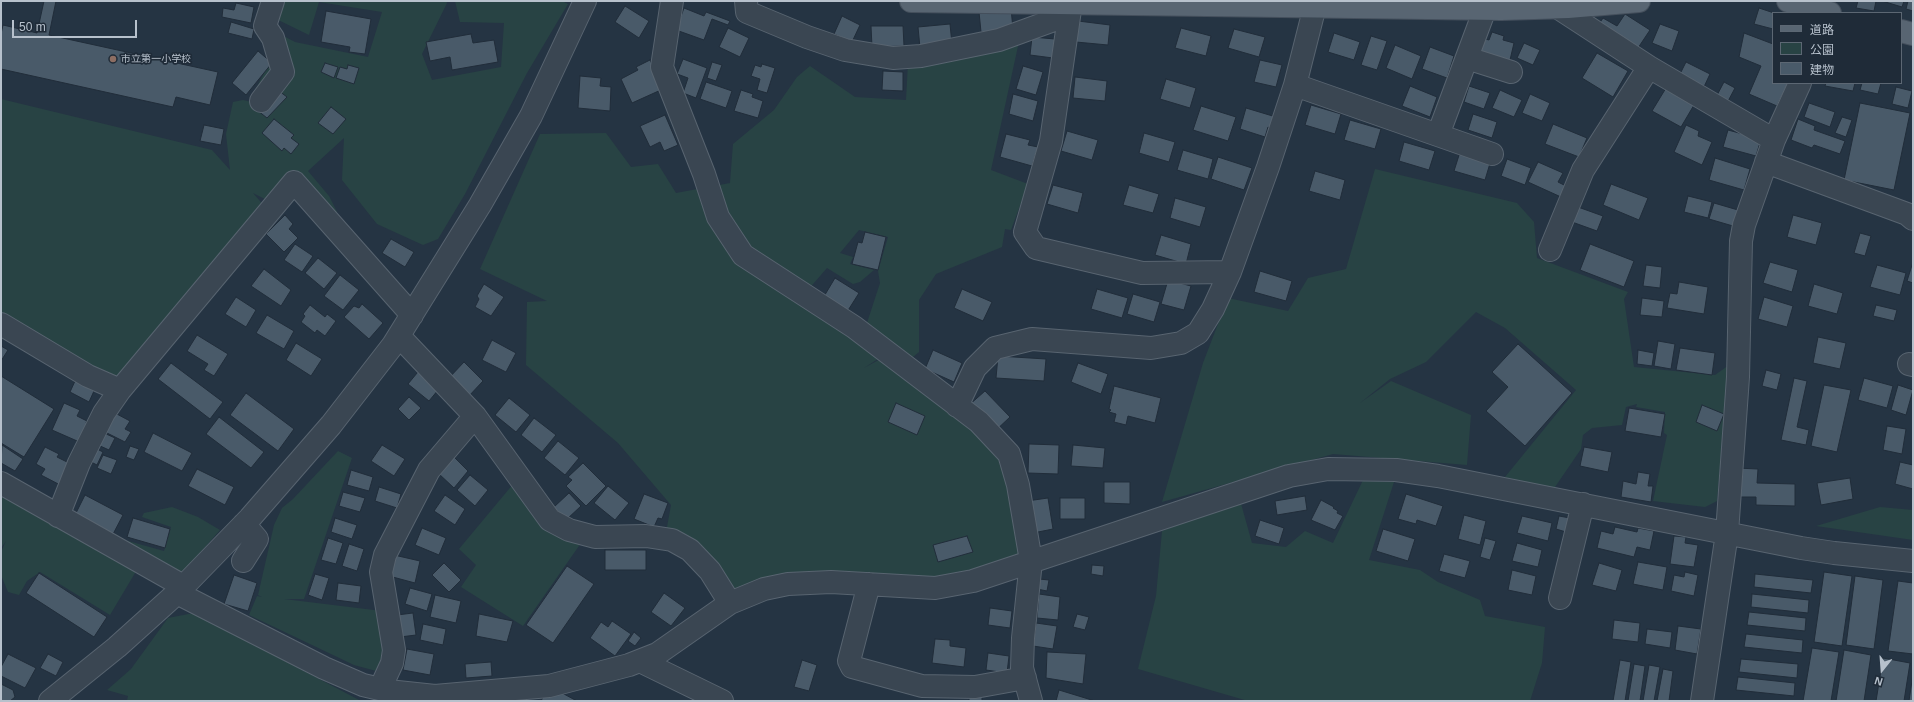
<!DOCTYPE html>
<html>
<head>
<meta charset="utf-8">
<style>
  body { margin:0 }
  #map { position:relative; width:1914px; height:702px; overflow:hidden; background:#253443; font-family:Arial,"Noto Sans JP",sans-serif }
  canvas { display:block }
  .frame { position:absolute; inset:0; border:2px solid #b7c1cc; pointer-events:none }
  .legend { position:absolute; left:1772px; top:12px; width:130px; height:72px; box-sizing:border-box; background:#1f2b38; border:1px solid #5c6773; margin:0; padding:5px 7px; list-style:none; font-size:12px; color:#b7c1cc }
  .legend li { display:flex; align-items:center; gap:8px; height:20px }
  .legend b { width:20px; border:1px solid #5c6773 }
  .north { position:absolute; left:1862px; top:650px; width:40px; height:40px; -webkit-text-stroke:3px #1f2b38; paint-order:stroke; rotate:197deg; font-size:11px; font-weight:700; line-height:16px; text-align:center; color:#b7c1cc }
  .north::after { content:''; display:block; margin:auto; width:14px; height:18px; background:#b7c1cc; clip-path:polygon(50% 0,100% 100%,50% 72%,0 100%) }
  .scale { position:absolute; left:12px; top:20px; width:125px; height:18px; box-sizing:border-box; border:2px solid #b7c1cc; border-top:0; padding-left:5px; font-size:12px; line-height:14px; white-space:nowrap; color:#b7c1cc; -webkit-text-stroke:3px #1f2b38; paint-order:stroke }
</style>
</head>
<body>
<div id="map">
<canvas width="1914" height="702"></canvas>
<div class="frame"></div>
<ul class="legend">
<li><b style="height:5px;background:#586572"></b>道路</li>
<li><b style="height:11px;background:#284344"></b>公園</li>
<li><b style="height:11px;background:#495a69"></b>建物</li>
</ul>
<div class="north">N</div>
<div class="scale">50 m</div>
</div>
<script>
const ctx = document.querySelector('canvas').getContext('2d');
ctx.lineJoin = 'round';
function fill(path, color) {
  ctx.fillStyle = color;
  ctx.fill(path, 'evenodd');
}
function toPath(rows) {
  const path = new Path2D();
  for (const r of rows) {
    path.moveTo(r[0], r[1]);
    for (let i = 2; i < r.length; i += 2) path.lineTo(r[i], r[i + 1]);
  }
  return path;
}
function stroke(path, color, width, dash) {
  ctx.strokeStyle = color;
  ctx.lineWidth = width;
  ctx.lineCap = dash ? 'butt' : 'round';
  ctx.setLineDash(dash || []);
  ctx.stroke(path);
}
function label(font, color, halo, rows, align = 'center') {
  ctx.font = font + ' Arial,"Noto Sans JP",sans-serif';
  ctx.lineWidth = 3.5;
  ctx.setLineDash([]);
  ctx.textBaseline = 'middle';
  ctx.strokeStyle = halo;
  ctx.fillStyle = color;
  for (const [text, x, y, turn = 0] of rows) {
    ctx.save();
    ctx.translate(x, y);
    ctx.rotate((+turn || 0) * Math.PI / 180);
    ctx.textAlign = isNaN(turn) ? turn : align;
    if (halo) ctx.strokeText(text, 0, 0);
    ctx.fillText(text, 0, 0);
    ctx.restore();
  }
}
const green = toPath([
  [273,1,446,1,447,3,422,54,432,80,501,67,504,23,460,22,455,1,562,1,568,4,527,73,465,194,438,239,423,245,377,224,342,180,344,138,308,171,329,196,337,212,336,220,328,221,292,198,273,203,253,193,266,208,124,385,1,321,1,99,212,150,230,170,226,134,233,102,243,100,256,103,252,96,275,52,276,32,295,42,368,57,382,12,319,2,309,35,268,15],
  [1020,37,991,170,1028,184,1011,230,1005,229,1002,247,936,274,919,300,919,352,907,362,865,329,880,283,878,271,888,237,859,230,840,253,853,257,850,264,874,270,860,282,853,284,827,268,807,291,887,353,864,368,886,356,1009,454,1029,555,935,588,869,584,730,602,665,538,671,505,618,443,526,365,527,302,547,301,480,269,540,134,606,133,631,167,658,164,676,193,730,183,733,144,774,110,797,77,810,66,855,97,906,100,908,63],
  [1375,169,1517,203,1534,222,1537,258,1628,292,1624,299,1634,367,1715,375,1729,365,1717,501,1705,507,1653,501,1667,435,1664,433,1665,412,1636,407,1637,404,1626,407,1622,425,1592,428,1583,435,1581,449,1553,490,1505,477,1576,390,1505,328,1476,312,1426,362,1390,379,1360,403,1391,381,1471,415,1467,465,1333,454,1162,502,1203,363,1228,298,1288,311,1308,278,1346,269],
  [338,451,352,458,304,599,284,599,382,611,389,657,380,672,354,665,249,615,257,596,262,597,258,595,274,525,282,508,293,499],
  [1363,480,1394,482,1369,560,1420,570,1438,582,1480,600,1485,616,1545,627,1542,663,1530,701,1248,701,1138,669,1156,596,1162,531,1240,500,1252,543,1286,547,1305,531,1333,543],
  [1,483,138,568,110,615,40,572,27,581,19,595,8,592,1,575,1,552,6,541,1,548],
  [514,483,581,543,523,626,461,587,476,565,459,549],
  [172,507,198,517,220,530,180,576,121,539,164,551,171,527,142,517,144,513],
  [1880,507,1913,510,1913,540,1816,526],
  [194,613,361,701,127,701,128,696,107,690,131,669,168,618]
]);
const building = toPath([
  [44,1,56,1,49,35,218,72,210,105,176,97,173,107,1,69,1,34,3,25,37,33,44,1],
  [1858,1,1876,1,1874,11,1856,8,1858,1],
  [1882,1,1904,1,1902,7,1882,1],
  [1908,1,1913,1,1913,11,1906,9,1908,1],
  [236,3,254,7,251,23,222,17,223,8,234,10,236,3],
  [625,6,649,21,639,38,615,22,625,6],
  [684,8,704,16,706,12,730,21,728,25,712,19,704,40,676,30,684,8],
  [1011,8,1013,29,981,32,979,12,1011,8],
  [1759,8,1774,13,1773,29,1754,24,1759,8],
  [326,11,371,19,365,54,349,52,350,47,321,42,326,11],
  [1625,14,1650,30,1638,48,1597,27,1603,18,1617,26,1625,14],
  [842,16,860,25,852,42,834,34,842,16],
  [1078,21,1110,25,1108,45,1076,42,1078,21],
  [231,22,254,29,252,39,228,33,231,22],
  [950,24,952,44,920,48,918,27,950,24],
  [1660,24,1679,31,1672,51,1652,43,1660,24],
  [871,26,903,26,904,46,872,47,871,26],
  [728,28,749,38,740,57,719,47,728,28],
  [1181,28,1211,36,1206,56,1175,48,1181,28],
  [1234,29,1265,37,1259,57,1228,48,1234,29],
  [1492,32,1504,36,1503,40,1514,43,1510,60,1478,51,1482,38,1489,40,1492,32],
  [1334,33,1360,42,1354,60,1328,52,1334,33],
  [1744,33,1773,44,1773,83,1788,83,1777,106,1749,94,1761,66,1739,57,1744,33],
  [471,34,473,43,494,40,498,62,452,70,450,57,430,61,426,42,471,34],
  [1371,36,1387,41,1377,70,1361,65,1371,36],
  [1032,37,1055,39,1053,58,1030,55,1032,37],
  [1524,43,1540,50,1533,65,1517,58,1524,43],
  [1395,45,1421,56,1412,79,1386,68,1395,45],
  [1430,47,1454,56,1447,78,1422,69,1430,47],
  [258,51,272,63,246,95,232,83,258,51],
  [1597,53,1628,71,1613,97,1582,78,1597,53],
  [683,59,707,68,696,98,683,93,688,78,677,74,683,59],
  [650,60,663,89,632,103,621,79,638,70,636,67,650,60],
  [1260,60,1282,65,1276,87,1254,82,1260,60],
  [712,62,722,65,716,81,707,78,712,62],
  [1686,62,1710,74,1703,89,1678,78,1686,62],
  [325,63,338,67,334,78,321,72,325,63],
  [762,64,775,68,767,93,757,90,760,79,751,76,755,65,761,67,762,64],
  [348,65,359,68,354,84,336,78,340,67,347,69,348,65],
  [1023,66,1043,72,1036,95,1016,89,1023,66],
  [883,71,903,72,903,91,882,90,883,71],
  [580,76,601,78,600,86,611,87,610,111,578,108,580,76],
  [1075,77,1107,81,1105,101,1073,98,1075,77],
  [1166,79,1196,88,1190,108,1160,99,1166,79],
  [706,82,732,91,726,108,700,99,706,82],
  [1724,82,1735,88,1726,105,1715,99,1724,82],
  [1826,83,1855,83,1853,91,1825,86,1826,83],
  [1862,83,1881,83,1878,94,1860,90,1862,83],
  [1410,86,1437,97,1430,117,1402,106,1410,86],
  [1469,86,1490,93,1484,109,1464,102,1469,86],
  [1896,87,1912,91,1908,108,1892,104,1896,87],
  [275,88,287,97,267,118,257,110,275,88],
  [1666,88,1694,105,1681,127,1652,111,1666,88],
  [741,90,753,94,752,97,763,101,758,118,734,111,741,90],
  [1500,90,1522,100,1514,117,1492,108,1500,90],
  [1013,94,1038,101,1033,121,1009,114,1013,94],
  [1530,94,1550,103,1542,121,1522,113,1530,94],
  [1809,103,1835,112,1830,127,1804,117,1809,103],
  [1860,103,1910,113,1894,190,1844,180,1860,103],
  [1311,105,1341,114,1335,134,1305,125,1311,105],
  [1201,106,1236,117,1228,141,1193,130,1201,106],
  [331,107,346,119,333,134,318,123,331,107],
  [1246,108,1276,117,1272,129,1268,127,1265,137,1240,129,1246,108],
  [1473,114,1497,122,1492,138,1468,130,1473,114],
  [665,115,678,145,664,151,660,142,650,147,640,126,665,115],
  [1842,117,1852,120,1846,137,1835,133,1842,117],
  [274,119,294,135,291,138,299,144,291,154,284,148,282,151,262,133,274,119],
  [1798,119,1815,126,1814,130,1845,141,1840,154,1814,145,1812,148,1791,140,1798,119],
  [1350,120,1381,129,1375,149,1344,140,1350,120],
  [1553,124,1587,138,1579,157,1545,144,1553,124],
  [204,125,224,129,221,145,200,141,204,125],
  [1686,125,1699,131,1698,136,1712,142,1702,165,1674,152,1686,125],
  [1728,130,1761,139,1756,156,1723,147,1728,130],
  [1067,131,1098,140,1092,160,1061,151,1067,131],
  [1144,133,1175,142,1169,162,1139,153,1144,133],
  [1006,134,1030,140,1028,145,1038,147,1032,166,1000,157,1006,134],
  [1404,142,1435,151,1429,170,1399,161,1404,142],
  [1183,150,1213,159,1208,179,1177,170,1183,150],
  [1460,152,1491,160,1485,180,1454,171,1460,152],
  [1218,157,1252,168,1244,190,1211,179,1218,157],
  [1715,158,1750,169,1744,190,1709,180,1715,158],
  [1507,159,1531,168,1525,185,1501,176,1507,159],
  [1538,162,1563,173,1558,182,1566,186,1561,197,1528,182,1538,162],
  [1315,171,1345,180,1340,200,1309,191,1315,171],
  [1611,184,1648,198,1639,220,1603,205,1611,184],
  [1053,185,1083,193,1078,213,1047,204,1053,185],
  [1129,185,1159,194,1153,213,1123,205,1129,185],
  [1688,196,1712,202,1708,218,1684,212,1688,196],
  [1175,198,1206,207,1200,227,1170,218,1175,198],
  [1714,203,1738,210,1733,226,1709,219,1714,203],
  [1578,207,1603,216,1597,231,1572,222,1578,207],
  [285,215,293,224,289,229,298,238,284,252,266,234,285,215],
  [1793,215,1822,223,1816,245,1787,237,1793,215],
  [865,232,886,237,878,270,852,264,858,242,862,243,865,232],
  [1860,233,1871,236,1865,256,1854,253,1860,233],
  [1161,235,1191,244,1186,264,1155,255,1161,235],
  [391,239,414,252,405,267,382,253,391,239],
  [295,244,313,256,302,272,284,260,295,244],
  [1590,244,1634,261,1624,287,1580,270,1590,244],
  [318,258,337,273,324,289,305,273,318,258],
  [1770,262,1798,270,1792,292,1763,283,1770,262],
  [1913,262,1913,283,1907,281,1913,262],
  [1646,265,1662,267,1660,288,1643,286,1646,265],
  [1877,265,1906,273,1900,295,1870,287,1877,265],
  [264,269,291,290,281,306,251,286,264,269],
  [1260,271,1292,281,1286,301,1254,292,1260,271],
  [340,275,359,290,343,310,324,296,340,275],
  [835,278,859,293,847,312,823,298,835,278],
  [1168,280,1191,286,1184,310,1161,304,1168,280],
  [1679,282,1708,287,1704,314,1667,308,1670,293,1677,294,1679,282],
  [484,284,504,297,491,316,475,307,479,299,477,296,484,284],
  [1814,284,1843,293,1837,314,1808,306,1814,284],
  [962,289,992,302,983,321,954,308,962,289],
  [1097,289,1128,298,1122,318,1091,309,1097,289],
  [1133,294,1160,302,1154,322,1127,314,1133,294],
  [236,297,256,310,246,327,225,314,236,297],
  [1764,297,1793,306,1787,327,1758,319,1764,297],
  [1642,298,1664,301,1662,317,1640,315,1642,298],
  [362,304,383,323,369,339,344,317,354,306,359,308,362,304],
  [310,305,325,317,327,314,336,321,325,336,317,330,315,333,301,322,305,316,303,314,310,305],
  [1876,305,1897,310,1894,321,1873,316,1876,305],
  [267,315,294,331,284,349,256,333,267,315],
  [197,335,228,354,214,376,204,370,208,364,187,351,197,335],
  [1818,337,1846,343,1840,369,1813,363,1818,337],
  [492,340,516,353,506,372,482,360,492,340],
  [1658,341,1675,344,1671,369,1654,366,1658,341],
  [296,343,322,359,311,376,286,360,296,343],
  [1518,344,1572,393,1525,446,1486,411,1508,387,1492,372,1518,344],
  [1,346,8,350,1,361,1,346],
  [1680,348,1715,353,1712,375,1676,370,1680,348],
  [933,350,962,363,954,382,925,369,933,350],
  [1638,350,1654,353,1652,366,1637,364,1638,350],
  [998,356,1046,359,1044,381,996,378,998,356],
  [464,362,483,381,468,397,448,379,464,362],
  [171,363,223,402,210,419,158,379,171,363],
  [1078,363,1108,374,1101,394,1071,382,1078,363],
  [422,367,443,384,429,401,408,384,422,367],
  [1766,370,1781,374,1777,390,1762,386,1766,370],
  [1,376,54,409,24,457,1,443,1,376],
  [1794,378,1807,381,1797,427,1809,430,1806,445,1781,440,1794,378],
  [1864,378,1893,386,1887,408,1858,400,1864,378],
  [75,381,94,391,89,402,70,392,75,381],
  [1824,385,1851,390,1837,452,1811,446,1824,385],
  [1898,385,1913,390,1906,415,1891,410,1898,385],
  [1114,386,1161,398,1155,423,1128,416,1126,425,1114,422,1116,414,1109,412,1111,410,1109,409,1114,386],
  [985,391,1010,417,993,433,968,406,985,391],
  [246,393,294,429,278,451,230,415,246,393],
  [409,397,421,408,409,420,398,409,409,397],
  [509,398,530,415,516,432,495,415,509,398],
  [64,403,80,410,77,416,87,421,86,423,92,427,84,444,52,430,64,403],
  [896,403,925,416,917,435,888,422,896,403],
  [1702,405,1724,414,1717,431,1696,422,1702,405],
  [1629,408,1665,414,1661,437,1625,431,1629,408],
  [115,413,130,421,125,429,131,432,125,442,105,432,115,413],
  [219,417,264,452,251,468,206,434,219,417],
  [534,418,556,435,542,452,521,435,534,418],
  [1887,426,1906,429,1902,454,1883,450,1887,426],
  [104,433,115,438,109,450,98,445,104,433],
  [153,433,192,453,182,471,144,452,153,433],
  [558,441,579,458,565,475,544,458,558,441],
  [1029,444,1059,445,1058,474,1028,473,1029,444],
  [2,445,23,459,15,471,1,463,2,445],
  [382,445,405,459,394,476,371,461,382,445],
  [1073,445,1105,448,1103,468,1071,466,1073,445],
  [130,446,139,449,134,460,126,457,130,446],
  [45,447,59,454,57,457,75,466,64,487,41,475,45,469,36,464,45,447],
  [93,447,103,452,97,465,87,460,93,447],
  [1584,447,1612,452,1608,472,1580,466,1584,447],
  [103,455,117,460,111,474,97,468,103,455],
  [452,455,468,471,454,488,438,473,452,455],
  [1900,462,1913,465,1913,489,1895,484,1900,462],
  [583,463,606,486,586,506,566,486,572,480,568,477,583,463],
  [1736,468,1758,469,1757,483,1795,484,1795,506,1756,505,1756,497,1736,497,1736,468],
  [197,469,234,487,225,505,188,486,197,469],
  [351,470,373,477,369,491,347,485,351,470],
  [1638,472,1650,474,1648,486,1653,486,1651,502,1621,497,1623,481,1636,484,1638,472],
  [470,475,488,490,475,506,457,490,470,475],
  [1850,478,1853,499,1821,505,1817,483,1850,478],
  [1104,482,1130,482,1130,504,1104,503,1104,482],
  [608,486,629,503,615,520,594,503,608,486],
  [379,487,401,494,397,508,375,501,379,487],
  [343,492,365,498,360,512,339,506,343,492],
  [569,493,581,506,566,520,554,507,569,493],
  [644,494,668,503,662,519,658,518,654,527,634,519,644,494],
  [1406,494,1443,506,1436,526,1417,520,1416,524,1398,519,1406,494],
  [85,495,123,515,111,538,73,519,85,495],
  [445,495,465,509,455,525,434,511,445,495],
  [1305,496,1307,510,1277,515,1275,501,1305,496],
  [1048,498,1053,529,1033,533,1027,501,1048,498],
  [1060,498,1085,498,1085,519,1060,519,1060,498],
  [1321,500,1334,507,1333,508,1338,511,1337,513,1343,516,1335,530,1311,520,1321,500],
  [1464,515,1486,521,1480,545,1458,539,1464,515],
  [1522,516,1552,523,1548,541,1517,533,1522,516],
  [1559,516,1570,518,1566,532,1556,529,1559,516],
  [133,518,170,529,165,548,127,537,133,518],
  [335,518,357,525,352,539,331,532,335,518],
  [1260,520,1284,528,1279,544,1255,536,1260,520],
  [1615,527,1637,532,1638,528,1654,531,1650,550,1637,547,1634,557,1597,548,1601,531,1613,534,1615,527],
  [422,528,446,538,439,555,415,545,422,528],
  [1383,529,1415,539,1408,561,1376,551,1383,529],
  [967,536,973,552,938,562,933,545,967,536],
  [1674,536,1686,537,1685,543,1698,545,1694,567,1670,564,1674,536],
  [328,538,343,543,336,564,321,560,328,538],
  [1485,538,1496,541,1490,560,1480,557,1485,538],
  [1517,543,1542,550,1538,567,1512,561,1517,543],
  [349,544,364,549,357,571,342,566,349,544],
  [605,550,646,550,646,570,605,570,605,550],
  [1444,554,1470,561,1465,578,1439,571,1444,554],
  [394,555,420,561,415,583,389,576,394,555],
  [1638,562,1667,567,1663,590,1633,584,1638,562],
  [444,563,461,580,449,592,432,575,444,563],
  [1599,563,1622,570,1616,591,1592,585,1599,563],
  [1092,565,1104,566,1103,576,1091,574,1092,565],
  [567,566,594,584,553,643,526,625,567,566],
  [1512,570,1536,576,1532,595,1508,590,1512,570],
  [1685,572,1698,575,1694,596,1671,591,1674,575,1684,577,1685,572],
  [1824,572,1852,576,1842,646,1814,642,1824,572],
  [39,573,107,617,94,637,26,593,39,573],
  [315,574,329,578,322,600,308,595,315,574],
  [1755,574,1813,580,1811,593,1754,587,1755,574],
  [234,575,257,583,248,611,224,604,234,575],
  [1855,576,1883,580,1874,649,1846,645,1855,576],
  [1039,579,1049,580,1047,591,1037,589,1039,579],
  [1898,581,1913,583,1913,654,1888,651,1898,581],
  [338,583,361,586,359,603,336,600,338,583],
  [410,588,432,594,427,611,405,604,410,588],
  [664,593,685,608,671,626,651,612,664,593],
  [1039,594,1060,597,1058,620,1037,618,1039,594],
  [1752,594,1809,600,1808,613,1751,607,1752,594],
  [435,595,461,601,456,623,430,617,435,595],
  [990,608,1012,611,1010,628,988,625,990,608],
  [1749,612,1806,618,1805,631,1747,625,1749,612],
  [413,613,416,635,400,637,397,615,413,613],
  [479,614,513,621,507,642,476,636,479,614],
  [1077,614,1089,617,1085,630,1073,627,1077,614],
  [1614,620,1640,623,1638,642,1612,639,1614,620],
  [612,621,631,634,615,656,590,638,601,622,608,627,612,621],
  [1036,623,1057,626,1053,649,1033,646,1036,623],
  [423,624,446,629,443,645,420,640,423,624],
  [1678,626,1701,629,1697,654,1675,650,1678,626],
  [1647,629,1672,632,1670,648,1645,644,1647,629],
  [634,632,641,638,635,646,628,641,634,632],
  [1746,634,1803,640,1802,653,1744,647,1746,634],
  [935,639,950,640,950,646,966,648,964,667,932,663,935,639],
  [1812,648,1839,652,1831,701,1803,701,1812,648],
  [407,649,434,654,430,675,403,670,407,649],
  [1844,650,1871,655,1864,701,1836,701,1844,650],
  [1047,652,1086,654,1083,684,1046,678,1047,652],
  [988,653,1009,656,1007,673,986,670,988,653],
  [8,654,36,668,25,688,1,676,1,667,8,654],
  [48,654,63,662,56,676,40,668,48,654],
  [1883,658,1910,663,1904,701,1876,701,1883,658],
  [1741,659,1798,664,1797,678,1739,672,1741,659],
  [802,660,817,665,809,691,794,687,802,660],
  [1620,660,1631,662,1625,701,1613,701,1620,660],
  [491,662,492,676,466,678,465,664,491,662],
  [1634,664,1645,666,1640,701,1628,701,1634,664],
  [1649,665,1660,667,1654,701,1643,701,1649,665],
  [1663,669,1673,671,1669,701,1657,701,1663,669],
  [1913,674,1913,701,1909,701,1913,674],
  [1738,677,1795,683,1794,696,1736,690,1738,677],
  [1,684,13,690,15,697,10,701,1,701,1,684],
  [549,686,577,701,541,701,549,686],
  [1059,690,1095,701,1056,701,1059,690],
  [982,694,982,701,969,701,969,695,982,694]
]);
const minor = toPath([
  [672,1,662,67,704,174,718,217,743,255,854,327,979,422,1009,454,1018,485,1031,561,1023,638,1022,668,1031,701],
  [746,1,747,12,807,37,845,50,893,58,921,56,999,40,1054,20,1056,3],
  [1071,3,1051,141,1025,232,1036,248,1142,273,1230,272],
  [1557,7,1649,67,1774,140],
  [1467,58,1511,72],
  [1295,85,1492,154],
  [261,101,283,72,273,38,265,26,273,1],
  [1438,135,1485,9],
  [1766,162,1907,214,1913,219],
  [1550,250,1583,170,1649,67],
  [1,324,88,376,120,390],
  [399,336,475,416,550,520,569,530,595,537,646,536,672,540,690,550,710,571,730,603],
  [1909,364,1913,365],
  [957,406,975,368,995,348,1032,339,1151,348,1181,343,1198,333,1213,309,1230,272,1268,167,1295,85,1315,6],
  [1,483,183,586],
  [58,516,79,463,104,413,120,390,294,182,412,315],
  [243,561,257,539,244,524],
  [869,584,849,661,852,667,922,686,975,687,1025,678],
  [177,593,324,668,363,685,388,691,435,696,549,686,629,665,657,654,730,603,764,589,788,584,831,582,935,588,973,581,1289,476,1328,469,1396,470,1438,476,1801,548,1834,553,1913,561],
  [1560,598,1583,504],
  [640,661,722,701],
  [380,689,392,663,394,650,381,572,385,555,429,470,475,416],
  [50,701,117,647,177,593,250,518,331,425,393,345,480,205,531,116,585,1],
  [1702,701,1727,533,1738,377,1741,241,1744,225,1774,140,1800,83]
]);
const major = toPath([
  [911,1,1501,9,1568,7,1639,1],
  [1788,1,1830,13],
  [1901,31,1913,34]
]);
const markers = [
  [113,59,4,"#8d6e63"]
];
const poiNames = [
  ["市立第一小学校",121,59]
];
fill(green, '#284344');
fill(building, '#495a69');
stroke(building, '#212d3a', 1);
stroke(minor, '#586470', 24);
stroke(major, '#444f5c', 24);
stroke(minor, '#3a4652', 22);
stroke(major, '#586572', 22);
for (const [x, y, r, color] of markers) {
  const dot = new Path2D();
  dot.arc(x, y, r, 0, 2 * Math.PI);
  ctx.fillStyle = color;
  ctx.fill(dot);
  stroke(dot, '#1f2b38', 1.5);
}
label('10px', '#b7c1cc', '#1f2b38', poiNames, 'left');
</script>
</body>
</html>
